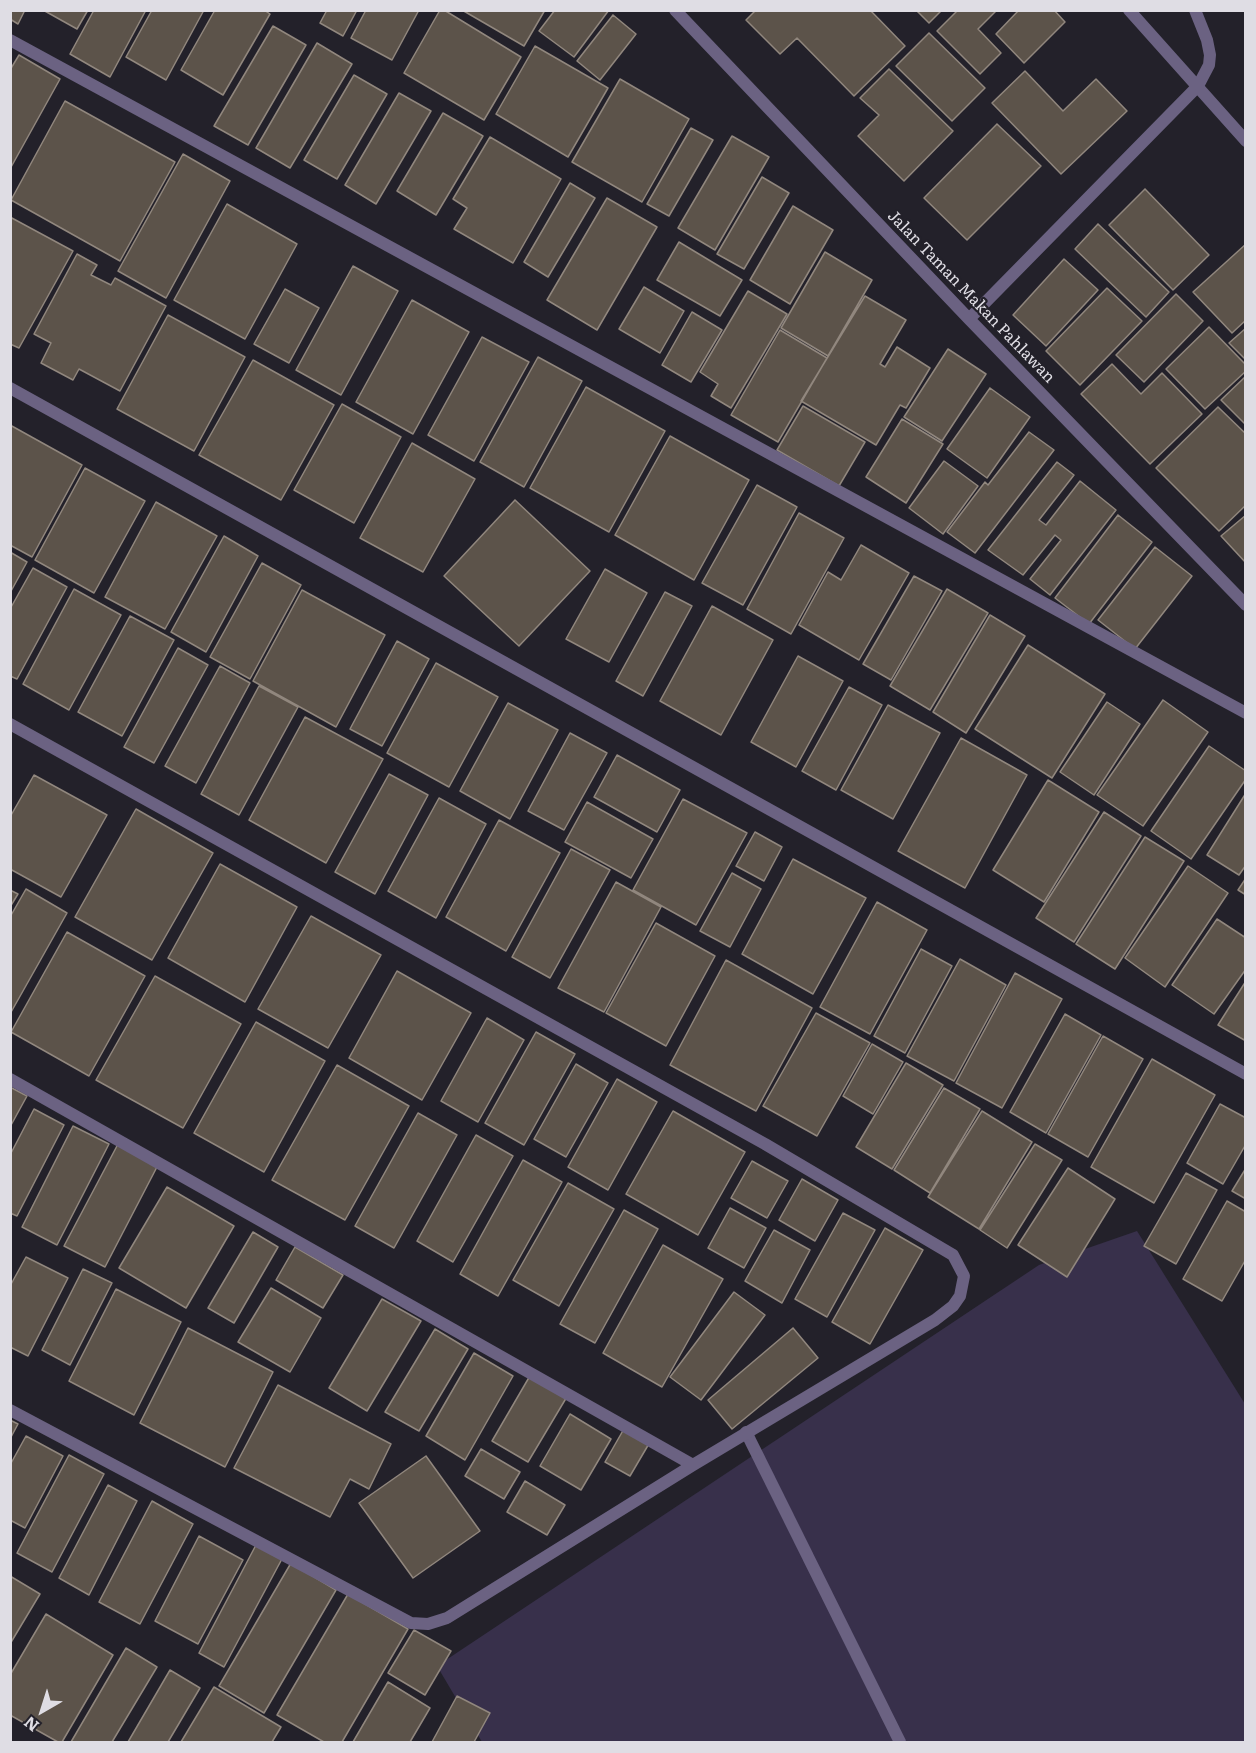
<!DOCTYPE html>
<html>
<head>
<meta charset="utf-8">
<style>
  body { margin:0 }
  #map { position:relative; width:1256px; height:1753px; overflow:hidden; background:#23212a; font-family:Literata,serif }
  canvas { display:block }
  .frame { position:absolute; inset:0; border:12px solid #dfdde4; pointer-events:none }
  .north { position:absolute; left:12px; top:1681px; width:60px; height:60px; -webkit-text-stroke:4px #23212a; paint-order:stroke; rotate:219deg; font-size:16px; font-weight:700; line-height:24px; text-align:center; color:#dfdde4 }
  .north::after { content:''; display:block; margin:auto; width:21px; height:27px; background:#dfdde4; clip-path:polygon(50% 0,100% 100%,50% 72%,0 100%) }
</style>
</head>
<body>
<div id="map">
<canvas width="1256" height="1753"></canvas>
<div class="frame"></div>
<div class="north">N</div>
</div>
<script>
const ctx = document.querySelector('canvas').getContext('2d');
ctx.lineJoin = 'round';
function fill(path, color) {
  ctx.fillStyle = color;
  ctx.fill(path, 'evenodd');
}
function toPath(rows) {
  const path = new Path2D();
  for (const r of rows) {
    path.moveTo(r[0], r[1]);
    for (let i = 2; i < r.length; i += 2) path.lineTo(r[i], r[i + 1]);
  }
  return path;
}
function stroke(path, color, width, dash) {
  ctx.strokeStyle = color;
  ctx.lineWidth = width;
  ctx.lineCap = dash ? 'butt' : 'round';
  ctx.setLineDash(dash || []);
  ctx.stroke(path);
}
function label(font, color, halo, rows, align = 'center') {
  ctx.font = font + ' Literata,serif';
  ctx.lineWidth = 4.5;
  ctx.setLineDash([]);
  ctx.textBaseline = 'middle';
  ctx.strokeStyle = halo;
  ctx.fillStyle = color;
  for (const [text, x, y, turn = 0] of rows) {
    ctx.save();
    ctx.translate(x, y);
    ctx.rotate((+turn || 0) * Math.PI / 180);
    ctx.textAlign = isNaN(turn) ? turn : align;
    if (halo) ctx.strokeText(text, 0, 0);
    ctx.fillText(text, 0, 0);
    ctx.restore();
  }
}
const green = toPath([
  [1137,1231,1245,1404,1245,1742,482,1742,437,1666,1039,1265]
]);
const building = toPath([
  [10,10,25,10,18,24,10,19,10,10],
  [43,10,88,10,77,29,43,10],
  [94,10,146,10,110,77,70,54,94,10],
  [152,10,204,10,166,80,126,57,152,10],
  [215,10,264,10,270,14,223,95,181,70,215,10],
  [327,10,357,10,343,36,320,23,327,10],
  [366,10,419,10,392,60,351,38,366,10],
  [440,10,444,10,521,57,484,120,404,73,440,10],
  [462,10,545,10,524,46,462,10],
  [555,10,609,10,574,57,539,31,555,10],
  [756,10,870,10,905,46,854,96,797,38,780,54,746,20,756,10],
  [916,10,942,10,929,23,916,10],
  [958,10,997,10,978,29,1001,53,980,74,937,31,958,10],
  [1019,10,1054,10,1065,22,1024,63,996,34,1019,10],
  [613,15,636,34,600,80,577,61,613,15],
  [273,26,306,45,248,145,214,126,273,26],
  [929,33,985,88,952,121,896,66,929,33],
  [317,43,352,64,290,168,256,148,317,43],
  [535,46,608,88,568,157,496,114,535,46],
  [19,55,60,79,10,169,10,70,19,55],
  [889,69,953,131,904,181,858,136,879,115,860,98,889,69],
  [1025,71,1063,111,1096,79,1127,111,1061,174,992,103,1025,71],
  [354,75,387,94,337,179,304,160,354,75],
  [620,79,689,119,642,202,572,162,620,79],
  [399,93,431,111,376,204,345,185,399,93],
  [65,101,175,162,120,261,11,200,65,101],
  [443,113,483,136,436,215,397,191,443,113],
  [997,124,1041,166,967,240,924,198,997,124],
  [691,128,713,140,669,216,647,204,691,128],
  [732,136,769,157,715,250,678,228,732,136],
  [490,137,561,179,513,263,454,229,467,208,453,199,490,137],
  [183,154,230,181,166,298,118,271,183,154],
  [762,177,789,193,744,269,717,254,762,177],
  [570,183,595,198,548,277,524,262,570,183],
  [1145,189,1209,255,1173,290,1109,225,1145,189],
  [607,198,657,227,597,330,547,300,607,198],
  [227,204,297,244,245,339,174,300,227,204],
  [793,206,833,230,790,304,750,280,793,206],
  [10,217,73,251,19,348,10,344,10,217],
  [1098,224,1169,292,1146,317,1075,249,1098,224],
  [679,242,742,280,720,316,657,280,679,242],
  [1246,244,1246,320,1232,333,1193,292,1246,244],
  [825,252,872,280,828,356,781,328,825,252],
  [77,254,97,265,91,275,111,285,115,278,166,306,120,391,79,369,73,380,41,363,51,343,34,334,77,254],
  [1064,259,1098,290,1046,346,1013,315,1064,259],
  [353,266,398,291,341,395,296,370,353,266],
  [644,287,684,311,660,353,619,329,644,287],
  [1107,288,1142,321,1080,385,1046,351,1107,288],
  [285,289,319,308,289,363,254,344,285,289],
  [748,291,787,314,731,408,711,396,718,384,700,372,748,291],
  [1176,294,1203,321,1144,382,1116,355,1176,294],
  [865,296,906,320,880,364,885,367,897,347,930,368,906,408,900,405,876,445,801,401,865,296],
  [412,300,469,332,413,434,356,402,412,300],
  [692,312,722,330,691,382,662,365,692,312],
  [168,315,245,357,194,451,117,409,168,315],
  [1209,327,1246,365,1246,371,1205,409,1166,369,1209,327],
  [1246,328,1246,360,1229,343,1246,328],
  [780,330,827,358,778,442,731,415,780,330],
  [482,337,529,362,474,461,428,435,482,337],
  [948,349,986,374,942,441,904,417,948,349],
  [538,357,582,381,524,487,480,462,538,357],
  [253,360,334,405,281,500,199,455,253,360],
  [1112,364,1141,394,1162,373,1202,414,1150,464,1081,394,1112,364],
  [1246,376,1246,425,1221,400,1246,376],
  [586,387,665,431,609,532,530,488,586,387],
  [990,388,1030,417,987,478,947,449,990,388],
  [342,404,401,437,354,523,294,490,342,404],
  [803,406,865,442,839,486,777,450,803,406],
  [1218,407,1246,434,1246,505,1219,531,1156,468,1218,407],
  [902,419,943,444,906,503,866,477,902,419],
  [10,425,82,465,32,557,10,545,10,425],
  [1029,432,1054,450,975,553,947,532,985,482,988,485,1029,432],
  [670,436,749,480,694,580,615,535,670,436],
  [412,443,475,479,423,572,360,538,412,443],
  [944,461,978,486,943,534,909,508,944,461],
  [1057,462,1074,475,1039,520,1046,525,1080,481,1116,510,1050,595,1030,579,1061,540,1055,535,1023,575,988,550,1057,462],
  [85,468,145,501,94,593,35,560,85,468],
  [757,485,797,507,743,605,702,583,757,485],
  [515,500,590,571,519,646,444,576,515,500],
  [156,502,217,536,165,629,105,597,156,502],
  [799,513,844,538,791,634,747,609,799,513],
  [1118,515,1152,542,1089,624,1055,598,1118,515],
  [1246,515,1246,563,1221,536,1246,515],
  [224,536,258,556,206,652,171,632,224,536],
  [861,545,909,573,859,660,799,625,828,572,841,580,861,545],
  [1155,547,1192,576,1135,649,1098,620,1155,547],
  [10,552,27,562,10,593,10,552],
  [262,563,301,585,250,679,210,657,262,563],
  [33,568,67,587,17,679,10,676,10,609,33,568],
  [605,569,647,593,609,662,566,639,605,569],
  [914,576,942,591,891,680,863,664,914,576],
  [74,589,121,615,69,710,23,684,74,589],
  [947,589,988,613,930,710,890,686,947,589],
  [302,590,385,635,336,727,253,681,302,590],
  [665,592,692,606,643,696,616,681,665,592],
  [712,606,773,640,721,735,660,701,712,606],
  [990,615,1025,636,966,733,933,712,990,615],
  [130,616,174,640,122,736,78,712,130,616],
  [397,641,429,659,382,746,350,729,397,641],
  [1028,645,1105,694,1052,778,975,729,1028,645],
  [178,648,208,665,154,763,124,747,178,648],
  [798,656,843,681,796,767,751,742,798,656],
  [436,663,498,697,449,787,387,753,436,663],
  [220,666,250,683,196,783,165,766,220,666],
  [259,686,298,707,239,815,201,794,259,686],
  [849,687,882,705,836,790,802,771,849,687],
  [1163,700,1208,732,1143,826,1097,795,1163,700],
  [1107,702,1140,724,1094,795,1060,772,1107,702],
  [508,703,558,730,510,819,460,791,508,703],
  [888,705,940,733,893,819,841,790,888,705],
  [305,717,383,759,326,863,249,820,305,717],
  [570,733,607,753,564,830,528,811,570,733],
  [961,738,1027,775,965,888,898,851,961,738],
  [1209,746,1246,771,1246,779,1191,859,1151,831,1209,746],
  [617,755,680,790,657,832,594,797,617,755],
  [389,774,428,795,375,894,335,872,389,774],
  [34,775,107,815,61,897,10,869,10,817,34,775],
  [1048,780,1099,812,1044,902,993,870,1048,780],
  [1246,793,1246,865,1239,875,1207,855,1246,793],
  [439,798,486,824,436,918,388,891,439,798],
  [683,799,747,833,696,925,633,890,683,799],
  [587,802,653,839,631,878,565,842,587,802],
  [136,809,213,853,152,960,75,917,136,809],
  [1104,812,1141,836,1074,942,1036,918,1104,812],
  [499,820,560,853,506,951,446,917,499,820],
  [755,832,782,847,764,881,736,866,755,832],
  [1145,837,1184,861,1115,969,1076,944,1145,837],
  [571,849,610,870,550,978,512,957,571,849],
  [793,859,866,898,813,994,742,954,793,859],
  [220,864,297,907,245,1002,168,958,220,864],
  [1188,866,1228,893,1165,987,1125,958,1188,866],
  [732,873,761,889,730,947,700,931,732,873],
  [1246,878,1246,895,1238,890,1246,878],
  [616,882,661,907,604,1012,558,988,616,882],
  [26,889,67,913,10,1014,10,917,26,889],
  [10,890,18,894,10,907,10,890],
  [877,902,927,930,870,1034,820,1007,877,902],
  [311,916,381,955,328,1048,258,1009,311,916],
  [1217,919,1246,938,1246,969,1214,1014,1172,985,1217,919],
  [656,923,715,956,666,1046,606,1013,656,923],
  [67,932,145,976,89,1076,11,1032,67,932],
  [921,949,952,966,905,1053,874,1036,921,949],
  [960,959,1006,985,954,1081,907,1056,960,959],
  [726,960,812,1008,756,1111,670,1065,726,960],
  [397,971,471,1013,422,1100,349,1058,397,971],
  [1015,973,1062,999,1002,1108,956,1083,1015,973],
  [155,976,241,1024,183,1128,96,1080,155,976],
  [1246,981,1246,1041,1218,1025,1246,981],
  [816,1013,870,1043,817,1136,763,1106,816,1013],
  [1065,1014,1101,1035,1046,1133,1010,1112,1065,1014],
  [487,1018,524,1040,478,1122,441,1101,487,1018],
  [256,1022,325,1061,264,1172,194,1133,256,1022],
  [536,1032,575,1054,524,1145,485,1123,536,1032],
  [1103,1036,1143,1059,1088,1157,1048,1134,1103,1036],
  [872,1044,903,1062,873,1114,843,1096,872,1044],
  [1152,1059,1215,1095,1154,1203,1091,1167,1152,1059],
  [906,1063,943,1085,892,1169,856,1147,906,1063],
  [576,1064,608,1083,566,1157,534,1139,576,1064],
  [337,1065,409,1106,345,1220,272,1180,337,1065],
  [617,1079,657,1102,608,1190,568,1167,617,1079],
  [10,1087,27,1096,10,1127,10,1087],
  [944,1088,980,1109,930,1193,894,1170,944,1088],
  [1220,1104,1246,1118,1246,1144,1223,1184,1187,1163,1220,1104],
  [34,1109,64,1125,17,1216,10,1213,10,1155,34,1109],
  [673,1111,745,1152,698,1235,626,1194,673,1111],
  [982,1111,1032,1142,979,1229,928,1197,982,1111],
  [418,1113,457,1135,394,1248,355,1226,418,1113],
  [73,1126,109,1144,57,1245,22,1227,73,1126],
  [476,1135,513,1156,453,1262,417,1241,476,1135],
  [118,1144,158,1165,105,1267,64,1246,118,1144],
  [1035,1144,1062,1160,1007,1248,980,1230,1035,1144],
  [523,1160,562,1182,498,1296,460,1274,523,1160],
  [752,1161,788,1181,767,1218,731,1198,752,1161],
  [1068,1168,1115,1199,1067,1277,1018,1245,1068,1168],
  [1246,1168,1246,1199,1232,1191,1246,1168],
  [1186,1173,1217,1190,1176,1264,1144,1246,1186,1173],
  [802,1179,838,1200,815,1241,779,1220,802,1179],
  [568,1183,614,1209,559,1306,513,1280,568,1183],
  [167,1187,234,1226,186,1308,119,1268,167,1187],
  [1227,1201,1246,1212,1246,1259,1222,1301,1183,1279,1227,1201],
  [730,1208,766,1228,744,1268,708,1248,730,1208],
  [624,1210,658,1229,595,1343,560,1324,624,1210],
  [843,1213,875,1230,827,1317,795,1299,843,1213],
  [885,1228,923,1250,870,1344,832,1322,885,1228],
  [774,1230,810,1250,782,1303,745,1281,774,1230],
  [253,1232,278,1247,234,1323,208,1308,253,1232],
  [663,1245,723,1279,662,1387,603,1353,663,1245],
  [295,1247,343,1275,323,1308,276,1280,295,1247],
  [26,1257,68,1278,28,1356,10,1347,10,1286,26,1257],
  [83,1269,112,1283,70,1365,42,1350,83,1269],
  [271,1288,321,1318,290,1372,238,1342,271,1288],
  [116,1289,181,1322,134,1415,69,1381,116,1289],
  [734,1292,765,1315,701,1400,670,1377,734,1292],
  [382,1299,421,1321,367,1411,329,1388,382,1299],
  [188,1328,273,1372,225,1467,140,1423,188,1328],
  [793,1328,818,1358,732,1429,708,1400,793,1328],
  [435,1329,468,1349,419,1431,385,1412,435,1329],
  [474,1353,513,1376,465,1460,426,1436,474,1353],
  [531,1374,568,1395,528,1462,492,1441,531,1374],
  [278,1385,391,1444,369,1489,350,1479,330,1517,234,1468,278,1385],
  [570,1414,611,1439,581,1490,540,1466,570,1414],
  [10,1420,18,1424,10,1439,10,1420],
  [625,1427,650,1442,630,1476,605,1462,625,1427],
  [26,1436,63,1456,25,1528,10,1520,10,1465,26,1436],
  [481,1449,520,1472,504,1499,465,1476,481,1449],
  [69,1455,104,1474,52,1572,17,1553,69,1455],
  [426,1456,480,1531,413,1578,359,1503,426,1456],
  [525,1481,565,1505,547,1535,507,1512,525,1481],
  [108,1485,137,1501,89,1595,59,1578,108,1485],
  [152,1501,193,1524,140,1624,99,1602,152,1501],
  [199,1536,243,1560,198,1644,155,1621,199,1536],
  [257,1543,283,1557,224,1667,199,1653,257,1543],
  [291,1563,336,1590,264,1713,219,1686,291,1563],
  [10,1576,40,1594,10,1644,10,1576],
  [348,1594,408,1629,342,1742,324,1742,277,1715,348,1594],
  [46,1614,113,1655,62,1742,58,1742,10,1715,10,1675,46,1614],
  [414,1630,451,1651,425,1695,388,1673,414,1630],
  [126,1648,157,1667,112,1742,71,1742,126,1648],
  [170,1670,200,1688,168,1742,128,1742,170,1670],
  [388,1682,430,1708,410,1742,353,1742,388,1682],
  [214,1687,281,1727,272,1742,181,1742,214,1687],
  [457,1696,490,1713,474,1742,432,1742,457,1696]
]);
const lane = toPath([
  [746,1432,900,1742]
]);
const street = toPath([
  [675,10,969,319,1246,605],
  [1129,10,1246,141],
  [10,40,1246,713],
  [969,319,1198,86,1209,65,1210,55,1207,40,1195,10],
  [10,388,1246,1074],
  [10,724,765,1144,953,1255,964,1276,960,1296,953,1306,935,1320,693,1465,447,1618,428,1624,411,1623,10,1410],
  [10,1079,693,1465]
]);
const streetNames = [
  ["Jalan Taman Makan Pahlawan",971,297,46]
];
fill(green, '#38304b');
fill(building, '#5c534a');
stroke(building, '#91877e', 1.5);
stroke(lane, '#6b6282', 12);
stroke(street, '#6b6282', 12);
label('16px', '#dfdde4', '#23212a', streetNames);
</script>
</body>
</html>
